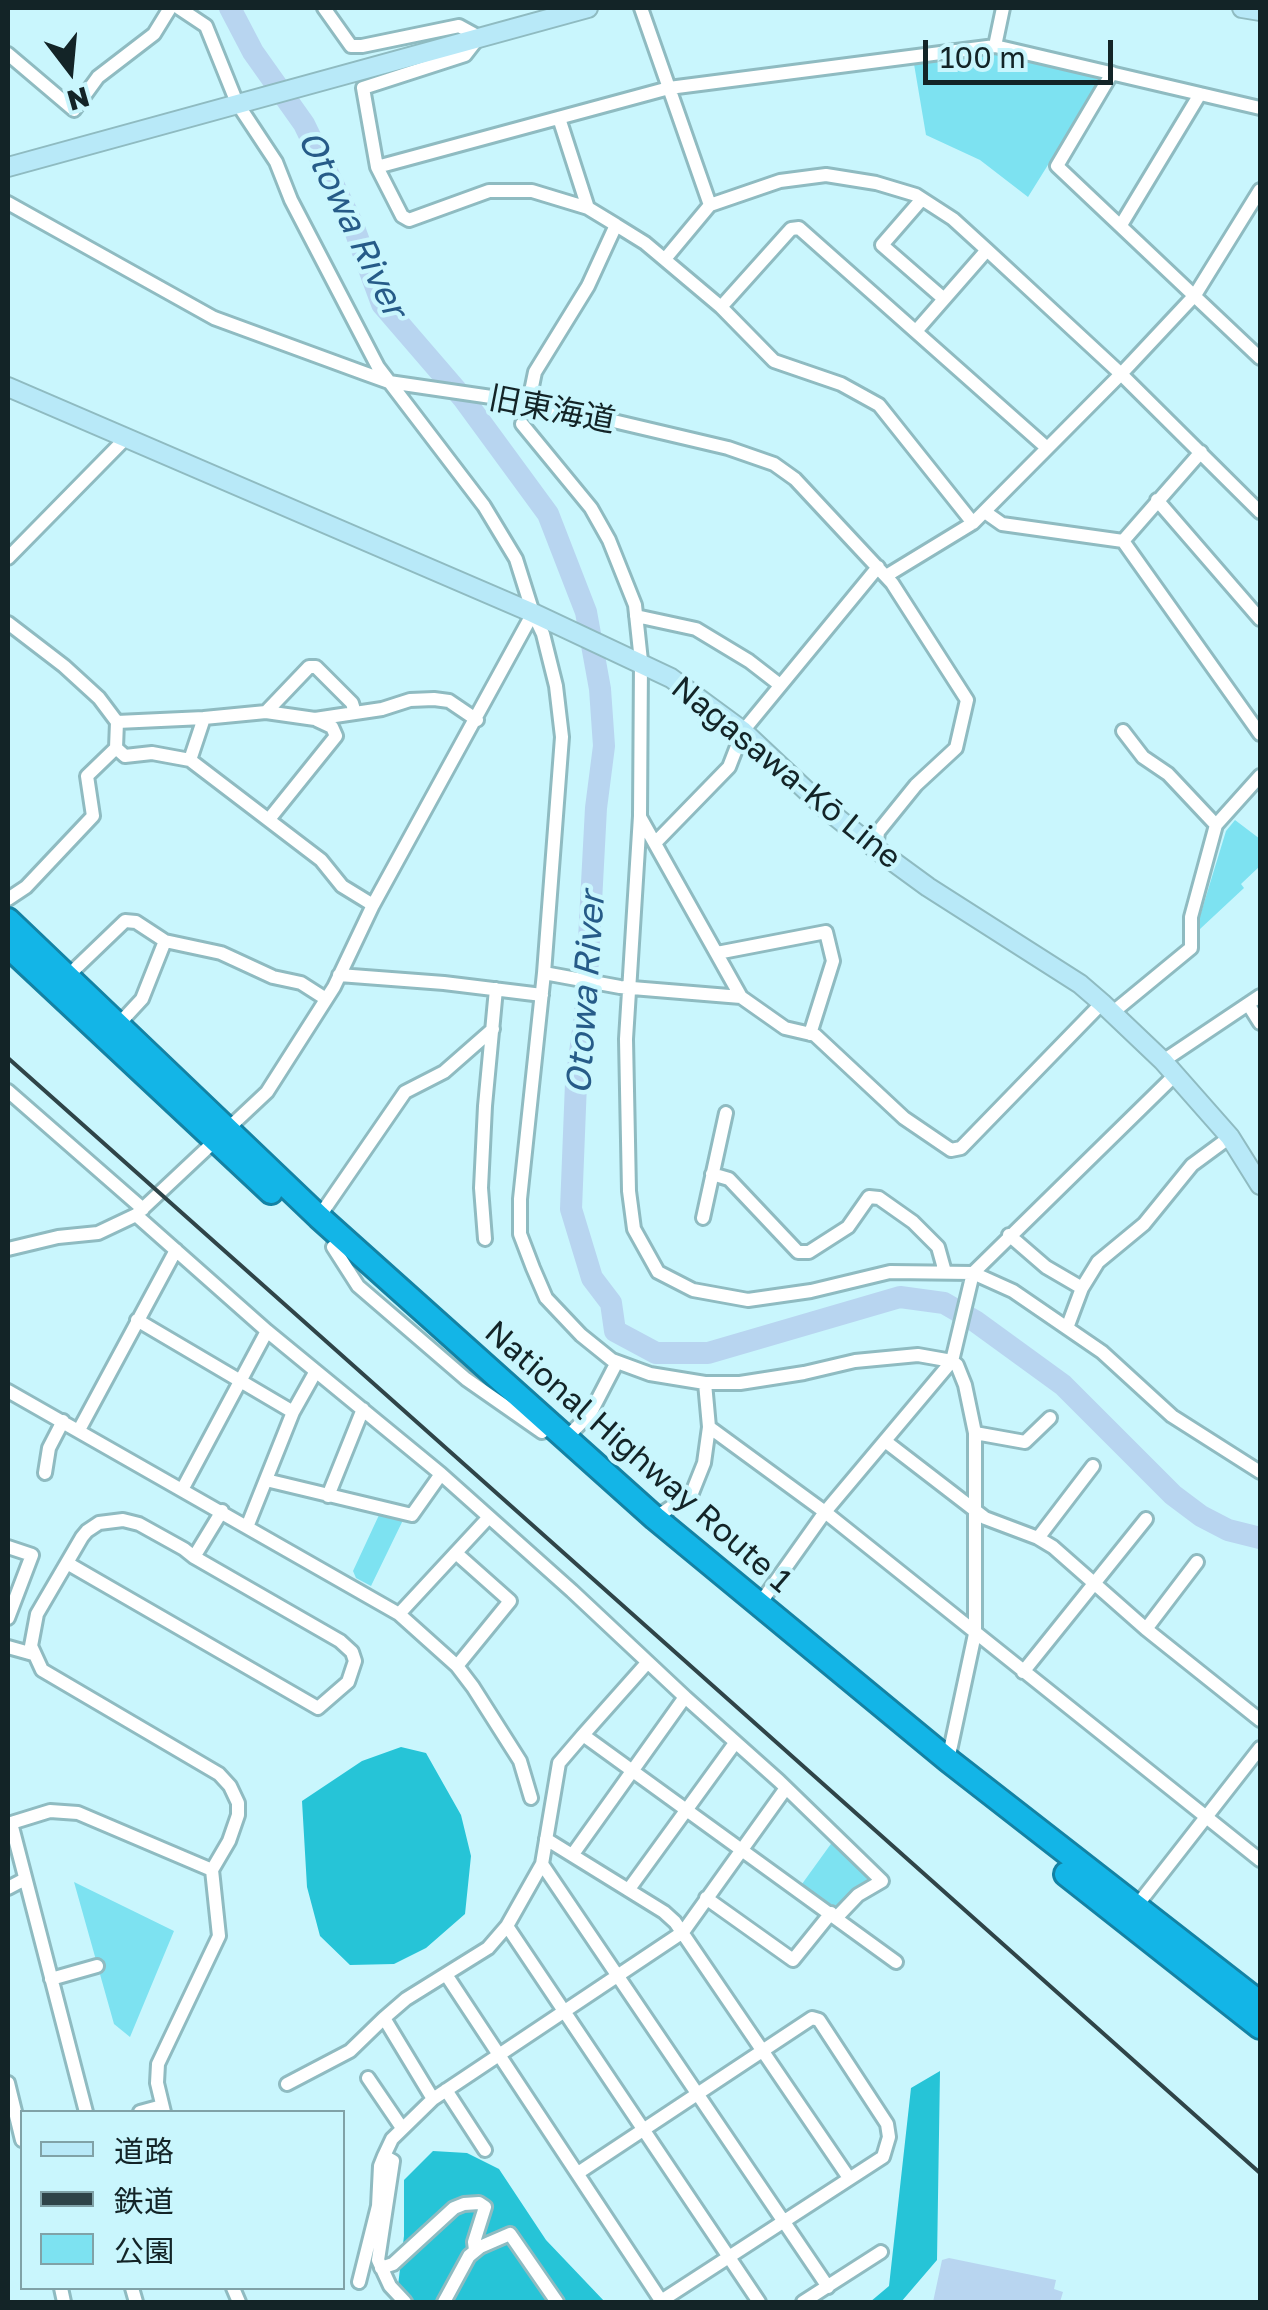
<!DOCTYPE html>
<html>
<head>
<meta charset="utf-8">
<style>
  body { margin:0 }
  #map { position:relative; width:1268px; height:2310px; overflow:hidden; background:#c9f6fd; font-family:"Golos Text","Noto Sans JP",sans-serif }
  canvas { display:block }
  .frame { position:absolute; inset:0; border:10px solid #132427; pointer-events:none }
  .legend { position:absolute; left:20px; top:2110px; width:325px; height:180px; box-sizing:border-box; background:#c9f6fd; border:2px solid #80a2a7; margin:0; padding:12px 18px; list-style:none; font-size:30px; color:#132427 }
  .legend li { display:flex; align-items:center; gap:20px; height:50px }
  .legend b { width:50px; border:2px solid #80a2a7 }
  .north { position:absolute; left:20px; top:20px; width:100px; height:100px; -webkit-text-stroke:8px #c9f6fd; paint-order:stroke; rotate:164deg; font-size:28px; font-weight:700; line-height:40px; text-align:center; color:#132427 }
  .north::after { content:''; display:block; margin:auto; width:35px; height:45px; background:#132427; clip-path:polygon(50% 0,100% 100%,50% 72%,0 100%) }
  .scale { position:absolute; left:923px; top:40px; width:190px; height:45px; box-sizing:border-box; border:5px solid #132427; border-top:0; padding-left:12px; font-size:30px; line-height:35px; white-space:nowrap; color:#132427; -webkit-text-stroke:8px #c9f6fd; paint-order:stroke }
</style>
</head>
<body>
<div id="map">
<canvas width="1268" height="2310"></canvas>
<div class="frame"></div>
<ul class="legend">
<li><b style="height:12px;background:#b8e9f8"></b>道路</li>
<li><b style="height:12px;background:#2f4448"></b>鉄道</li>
<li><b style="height:28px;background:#7de2f1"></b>公園</li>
</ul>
<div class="north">N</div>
<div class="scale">100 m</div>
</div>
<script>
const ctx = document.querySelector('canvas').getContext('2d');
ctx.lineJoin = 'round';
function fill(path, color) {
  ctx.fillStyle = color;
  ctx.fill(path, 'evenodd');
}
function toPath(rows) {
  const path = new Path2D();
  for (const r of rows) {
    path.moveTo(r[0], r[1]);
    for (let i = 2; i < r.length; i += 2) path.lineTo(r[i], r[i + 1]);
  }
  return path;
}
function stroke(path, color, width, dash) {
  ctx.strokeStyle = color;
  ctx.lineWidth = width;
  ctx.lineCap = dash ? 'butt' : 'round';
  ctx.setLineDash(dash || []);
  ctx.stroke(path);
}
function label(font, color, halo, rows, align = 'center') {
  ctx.font = font + ' "Golos Text","Noto Sans JP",sans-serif';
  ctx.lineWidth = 9;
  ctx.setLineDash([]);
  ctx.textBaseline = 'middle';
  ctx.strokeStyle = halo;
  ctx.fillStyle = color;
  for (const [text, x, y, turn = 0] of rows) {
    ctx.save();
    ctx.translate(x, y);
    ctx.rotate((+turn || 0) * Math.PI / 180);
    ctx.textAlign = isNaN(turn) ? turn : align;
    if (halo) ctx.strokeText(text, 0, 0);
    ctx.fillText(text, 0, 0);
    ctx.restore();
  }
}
const green = toPath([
  [998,54,1102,78,1028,197,980,160,926,135,914,64],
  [1235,820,1260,839,1260,866,1241,884,1244,888,1200,929,1200,916,1226,831],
  [384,1512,405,1516,371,1586,356,1578,353,1571,379,1515],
  [833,1841,875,1882,839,1910,802,1884],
  [74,1882,174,1931,130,2037,114,2024]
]);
const forest = toPath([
  [401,1747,426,1753,461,1815,471,1856,465,1914,426,1948,394,1964,350,1965,320,1936,307,1887,302,1801,362,1761],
  [940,2071,937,2260,901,2302,870,2302,889,2286,911,2088],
  [433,2151,467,2153,499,2169,546,2240,605,2302,396,2302,404,2236,404,2180]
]);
const water = toPath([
  [949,2258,1056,2280,1054,2289,1063,2292,1060,2302,933,2302,942,2260]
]);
const river = toPath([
  [230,8,253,52,304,124,353,225,382,304,463,398,548,514,586,612,600,689,604,746,596,808,585,1015,576,1083,571,1209,592,1278,611,1303,615,1331,656,1353,708,1353,900,1297,944,1303,975,1321,1063,1385,1173,1495,1201,1516,1228,1530,1260,1538]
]);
const street = toPath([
  [179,8,206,26,237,103,276,162,291,200,378,367,484,506,516,559,533,613,543,634,556,686,562,737,544,973,520,1199,520,1234,533,1268,546,1298,581,1335,612,1360,650,1374,705,1383,740,1383,804,1373,855,1361,918,1355,952,1361,957,1365,965,1385,975,1433,975,1634,948,1760],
  [324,8,351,46,362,46,459,26,479,37,465,55,363,88,377,167,669,88,995,46,1260,108],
  [641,8,710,205],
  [995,46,1003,8],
  [8,54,74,110,98,77,154,34,170,8],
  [1112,73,1057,166,1260,358],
  [559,118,588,208,616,225],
  [377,167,402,216,409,220,489,191,532,191,588,208],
  [922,199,882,245,944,299],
  [8,203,214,318,364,373,389,382,505,399,528,406,605,419,728,448,774,464,795,479,892,583,967,700,956,748,916,785,878,832,876,849],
  [1121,225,1200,94],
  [665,259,710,205,780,181,826,175,876,183,916,195,953,219,987,250,1121,374,1260,512],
  [917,330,987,250],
  [528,406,535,372,588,286,616,225,645,243,721,307],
  [522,424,591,508,609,540,635,605,641,661,640,816,626,1039,629,1191,634,1229,658,1272,693,1290,748,1300,811,1291,890,1272,973,1273,1013,1291,1102,1352,1172,1416,1260,1472],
  [1157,500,1260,619],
  [985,512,1002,524,1123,541,1260,734],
  [973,523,879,405,841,384,774,361,721,307,791,229,799,228,1047,448],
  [1123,541,1201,452],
  [8,558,126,438],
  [886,576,973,523,1121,374,1195,295,1260,190],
  [636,616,696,629,749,661,780,685],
  [8,623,64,666,99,698,117,722,116,748,125,756,152,753,190,760,321,860,342,886,373,905],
  [355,713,352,703,316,667,309,667,266,712,315,719,355,713,382,709,410,700,434,699,449,701,477,720],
  [117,722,204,718],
  [1123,731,1143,757,1168,774,1216,825],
  [190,760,204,718,266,712],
  [640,817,741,997,785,1028,815,1035,904,1118,951,1150,961,1148,1102,1003],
  [270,818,336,736,332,727,317,720],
  [655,843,729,767,743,731,878,567],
  [8,899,26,887,93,816,87,776,116,748],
  [717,953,826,932,833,961,810,1034],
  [76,968,125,921,136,922,165,941],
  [544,973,620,987,741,997],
  [339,975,444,983,542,995],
  [1248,1004,1260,1023],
  [1112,1013,1191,948,1191,917,1216,825,1260,776],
  [117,1026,142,999,165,941,221,953,273,977,301,983,326,999],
  [1163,1061,1260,996],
  [8,1091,143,1209],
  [712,1174,729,1179,798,1252,809,1252,848,1227,869,1197,879,1198,913,1222,938,1247,945,1272],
  [136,1215,267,1331,441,1474,572,1591,685,1697,573,1854],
  [319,1217,405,1092,444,1072,493,1029],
  [703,1218,726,1113],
  [1009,1235,1046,1267,1082,1288],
  [485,1239,481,1188,485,1106,496,989],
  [333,1247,358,1286,466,1379,542,1432],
  [8,1249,58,1237,98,1233,136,1215,267,1092,334,987,373,905,533,613],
  [137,1320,293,1412],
  [1067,1328,1082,1288,1098,1262,1144,1224,1192,1165,1230,1137],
  [705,1383,709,1427,825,1512,1260,1860],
  [8,1391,399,1614,457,1666,473,1687,520,1761,531,1798],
  [79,1430,176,1250],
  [975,1433,1025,1442,1050,1418],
  [565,1439,590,1414,617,1362],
  [885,1441,985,1518,1038,1538,1053,1547,1146,1629,1260,1720],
  [45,1473,49,1448,63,1421],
  [266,1480,412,1515,441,1474],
  [183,1488,267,1331],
  [328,1496,363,1409],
  [655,1518,692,1493,704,1463,709,1427],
  [247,1527,293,1412,316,1371],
  [1038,1538,1093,1466],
  [8,1547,32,1555,8,1618],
  [456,1553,510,1601,457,1666],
  [194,1557,222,1511],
  [67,1563,318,1708,348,1682,355,1661,352,1652,340,1641,194,1557,184,1549,139,1524,123,1520,99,1523,87,1531,82,1537,37,1614,31,1646,42,1670,219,1774,230,1786,238,1803,238,1815,229,1841,212,1870,219,1936,158,2064,157,2083,164,2112],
  [759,1605,825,1512,952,1361,973,1273,1175,1075],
  [399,1614,489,1517],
  [1146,1629,1197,1562],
  [8,1647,33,1654],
  [1023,1672,1146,1519],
  [685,1697,779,1781,882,1881,858,1895,837,1917],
  [583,1735,647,1663],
  [11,1823,86,2112],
  [8,1824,50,1811,78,1813,212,1870],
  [546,1839,664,1912,675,1922,849,2178],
  [542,1864,828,2287],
  [8,1888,25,1879],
  [629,1889,735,1743],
  [706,1898,793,1960,831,1913],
  [1135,1908,1260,1748],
  [507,1926,759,2302],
  [447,1976,662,2302],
  [51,1979,97,1966],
  [368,2078,402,2128],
  [8,2083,22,2140],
  [287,2084,350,2051,384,2018],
  [446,2090,485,2150],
  [433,2099,683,1932,786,1788],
  [140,2112,162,2106],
  [384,2156,393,2161,378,2260,390,2286,405,2302],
  [578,2173,812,2018,819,2020,887,2124,889,2137,883,2157,661,2301],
  [381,2268,393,2264,454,2208,464,2204,479,2203,485,2207,474,2242,475,2250],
  [359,2282,378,2206,380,2166,384,2156,392,2139,433,2099,384,2018,406,1999,488,1948,507,1926,542,1864,559,1763,583,1735,896,1962],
  [61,2288,64,2302],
  [132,2288,136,2302],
  [233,2288,239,2302],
  [444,2302,469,2256,480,2247,510,2234,557,2302],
  [803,2302,881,2252]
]);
const secondary = toPath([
  [1242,8,1260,11],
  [8,167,588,8],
  [8,387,533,613,671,678,743,731,826,809,876,849,928,887,1080,984,1102,1003,1163,1061,1230,1137,1260,1185]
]);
const highway = toPath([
  [8,920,319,1217,655,1518,948,1760,1260,2003],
  [8,946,271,1192],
  [1066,1874,1260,2027]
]);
const rail = toPath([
  [8,1058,1260,2173]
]);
const streetNames = [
  ["旧東海道",552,410,11],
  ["Nagasawa-Kō Line",786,773,39],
  ["National Highway Route 1",638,1457,41]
];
const waterNames = [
  ["Otowa River",352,224,64],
  ["Otowa River",586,993,-86]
];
fill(green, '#7de2f1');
fill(forest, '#26c4d7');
fill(water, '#b8d5f0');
stroke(river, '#b8d5f0', 22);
stroke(street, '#8fbbc1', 18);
stroke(secondary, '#8fbbc1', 22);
stroke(highway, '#1382a4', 28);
stroke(street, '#fff', 12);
stroke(secondary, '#b8e9f8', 18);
stroke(highway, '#13b5e7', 22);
stroke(rail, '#2f4448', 4);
label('32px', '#132427', '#c9f6fd', streetNames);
label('italic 35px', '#265b88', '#c9f6fd', waterNames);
</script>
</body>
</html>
